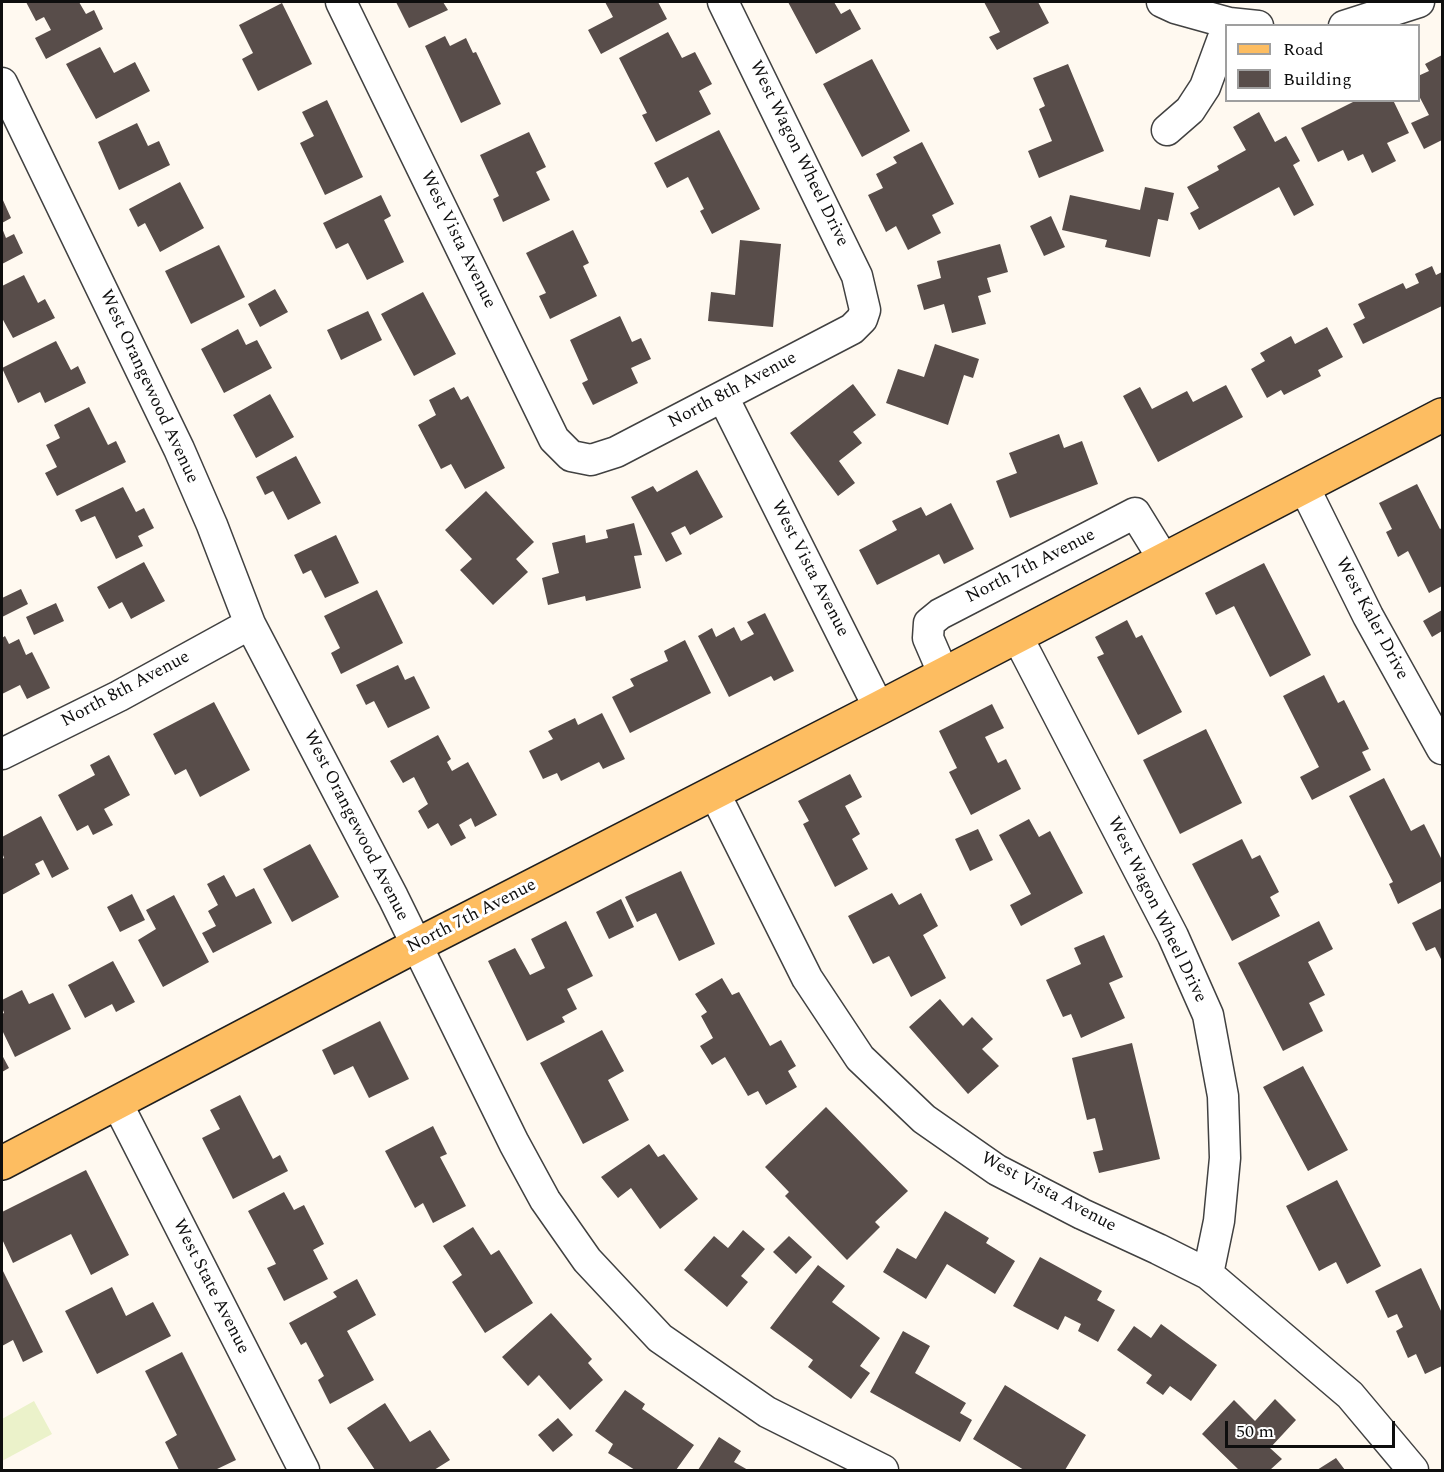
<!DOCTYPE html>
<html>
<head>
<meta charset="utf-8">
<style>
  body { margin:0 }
  #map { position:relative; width:1444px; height:1472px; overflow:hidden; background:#fff9f0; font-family:Spectral,serif }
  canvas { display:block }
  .frame { position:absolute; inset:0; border:3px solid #0e0e0e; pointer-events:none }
  .legend { position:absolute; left:1225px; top:24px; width:195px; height:78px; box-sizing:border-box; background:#fff; border:2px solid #9f9f9f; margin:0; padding:8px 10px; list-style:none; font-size:18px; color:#0e0e0e }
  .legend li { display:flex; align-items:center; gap:12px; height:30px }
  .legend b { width:30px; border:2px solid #9f9f9f }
  .scale { position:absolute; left:1225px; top:1421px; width:170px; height:27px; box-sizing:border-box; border:3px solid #0e0e0e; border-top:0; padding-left:8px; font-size:18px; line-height:21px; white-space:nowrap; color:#0e0e0e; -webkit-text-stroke:4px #fff; paint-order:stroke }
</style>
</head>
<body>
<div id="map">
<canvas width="1444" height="1472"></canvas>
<div class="frame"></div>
<ul class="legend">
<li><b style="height:8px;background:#fdbd61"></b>Road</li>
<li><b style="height:16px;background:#584d4a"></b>Building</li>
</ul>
<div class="scale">50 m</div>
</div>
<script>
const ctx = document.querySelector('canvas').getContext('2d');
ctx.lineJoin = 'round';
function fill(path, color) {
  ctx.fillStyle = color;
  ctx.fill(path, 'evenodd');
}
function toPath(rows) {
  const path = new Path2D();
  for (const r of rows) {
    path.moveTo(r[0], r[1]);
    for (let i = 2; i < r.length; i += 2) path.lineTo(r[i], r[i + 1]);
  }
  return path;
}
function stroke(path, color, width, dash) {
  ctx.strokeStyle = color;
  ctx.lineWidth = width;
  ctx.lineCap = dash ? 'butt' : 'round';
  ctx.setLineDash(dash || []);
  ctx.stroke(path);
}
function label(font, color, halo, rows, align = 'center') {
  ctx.font = font + ' Spectral,serif';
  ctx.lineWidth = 6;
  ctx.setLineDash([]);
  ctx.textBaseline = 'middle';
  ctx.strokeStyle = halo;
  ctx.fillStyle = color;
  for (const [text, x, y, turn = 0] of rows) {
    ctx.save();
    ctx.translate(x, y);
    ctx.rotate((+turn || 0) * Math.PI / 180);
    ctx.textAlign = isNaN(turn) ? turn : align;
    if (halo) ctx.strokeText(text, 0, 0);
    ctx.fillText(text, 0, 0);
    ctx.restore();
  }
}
const pitch = toPath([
  [34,1401,52,1434,2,1461,2,1419]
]);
const building = toPath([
  [26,2,79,2,86,14,94,10,103,29,46,59,35,38,51,30,44,17,36,21],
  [396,2,443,2,448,10,409,28],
  [605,2,658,2,667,19,601,54,588,30,613,17],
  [788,2,834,2,841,14,850,9,861,29,816,54],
  [984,2,1038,2,1049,23,997,50,989,37,1000,32],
  [282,3,312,64,258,91,242,59,253,53,239,25],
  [668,32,682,58,695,52,712,84,699,91,711,114,656,142,642,115,647,113,619,58],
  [445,36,450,46,466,38,473,53,476,52,501,104,461,123,425,46],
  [100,47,114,73,135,62,150,91,96,119,66,64],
  [1442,55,1442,140,1424,149,1411,123,1429,115,1418,94,1418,76,1429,71,1425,64],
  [872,59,910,131,862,157,823,84],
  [1068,64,1104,151,1039,178,1028,151,1052,141,1039,109,1045,106,1033,78],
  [327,100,363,177,325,195,300,143,314,136,302,112],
  [1357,100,1393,100,1409,133,1387,143,1396,161,1372,173,1363,154,1348,161,1343,150,1318,162,1301,128],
  [1259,112,1275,142,1286,136,1300,161,1293,165,1314,205,1294,216,1279,187,1199,230,1190,213,1199,208,1187,187,1219,170,1217,166,1246,150,1233,127],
  [137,123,148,146,159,141,170,165,119,190,98,142],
  [719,130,760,209,712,234,700,211,704,209,688,177,667,188,654,163],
  [529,132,546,167,536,172,550,200,503,222,493,199,499,196,480,155],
  [922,142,954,204,932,215,941,233,908,250,896,226,886,232,868,195,883,188,876,174,897,163,893,157],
  [180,182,204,228,160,252,145,223,138,227,129,209],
  [1145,187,1174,193,1168,221,1158,219,1150,257,1105,247,1107,240,1062,230,1070,195,1140,210],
  [381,195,391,216,384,220,404,262,367,280,348,243,336,249,323,223],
  [2,198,11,218,2,223],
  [1051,216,1065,247,1044,256,1030,226],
  [2,228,6,238,14,234,23,253,2,264],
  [573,230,589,263,583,266,597,296,550,319,539,296,546,293,526,253],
  [740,240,781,244,773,327,708,321,711,292,735,295],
  [1000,244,1008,272,987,278,991,292,978,296,986,324,952,333,944,304,924,310,917,285,941,278,937,261],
  [219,245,245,297,191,324,165,271],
  [1432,266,1436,275,1442,272,1442,306,1363,344,1353,324,1365,318,1358,304,1403,283,1406,289,1419,283,1415,274],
  [24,275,38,303,45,299,55,318,13,338,2,318,2,286],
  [275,289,288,312,260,327,248,304],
  [423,292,456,354,414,376,381,314],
  [368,311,382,340,341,360,327,330],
  [620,316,632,342,641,338,651,359,631,368,638,383,593,405,582,383,588,380,570,340],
  [1327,327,1343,357,1318,370,1321,376,1284,395,1281,390,1267,398,1251,369,1265,361,1260,353,1291,336,1295,344],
  [238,329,246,345,257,340,272,368,224,393,201,349],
  [56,341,71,370,78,366,86,383,45,403,40,392,18,403,2,368],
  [935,344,979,359,973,378,964,375,948,425,886,403,898,369,924,377],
  [853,384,876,415,853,432,862,443,839,461,855,483,838,496,790,433],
  [1226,385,1243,417,1158,462,1123,396,1140,387,1152,409,1187,391,1193,402],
  [454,387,461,400,468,396,505,468,465,489,451,464,441,469,418,425,436,415,429,400],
  [270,394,294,437,256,458,233,415],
  [89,407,108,445,116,441,126,462,57,496,45,473,57,467,46,445,60,438,54,425],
  [1059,434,1064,448,1082,441,1098,484,1010,518,996,481,1017,473,1009,453],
  [296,456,321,503,288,520,273,491,265,495,256,477],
  [697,470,723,517,690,535,685,526,671,533,682,554,666,562,631,497,653,486,657,492],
  [1417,484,1440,529,1442,528,1442,586,1429,593,1408,551,1398,557,1386,532,1392,529,1379,503],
  [123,487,136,512,144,508,154,528,138,536,143,546,116,559,95,516,81,522,75,510],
  [486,491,534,542,516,559,528,572,493,605,460,570,472,559,445,530],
  [951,503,974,549,944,564,939,554,877,585,859,550,897,530,892,521,921,507,926,516],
  [634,523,642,555,634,556,641,588,586,601,585,596,548,605,542,578,559,573,552,543,585,535,586,543,608,538,606,530],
  [336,535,359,583,325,598,311,570,303,574,294,555],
  [144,562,165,601,131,619,122,602,109,609,97,587],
  [1264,563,1311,655,1270,677,1234,606,1216,615,1205,593],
  [21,589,28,604,2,617,2,598],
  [377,590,403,643,341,674,331,653,340,648,324,616],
  [56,603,64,621,34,635,26,617],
  [1442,610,1442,631,1432,637,1423,621],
  [765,613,794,671,774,681,771,676,729,697,698,636,712,628,716,637,734,627,741,641,754,634,747,622],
  [1127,620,1136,638,1142,635,1182,712,1138,735,1097,657,1104,654,1095,637],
  [5,636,9,644,19,639,26,655,32,652,50,688,27,699,20,685,2,694,2,638],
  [685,640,711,693,630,733,612,697,634,686,630,679,668,661,664,651],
  [398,665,405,680,414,676,430,708,388,728,374,701,366,705,356,685],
  [1324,675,1338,703,1344,700,1369,749,1362,752,1371,770,1312,800,1300,777,1319,767,1283,696],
  [214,702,250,770,200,797,186,769,175,775,153,734],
  [992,704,1004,728,985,737,998,763,1006,759,1021,789,971,815,949,772,957,768,939,731],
  [602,713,625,759,603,769,599,762,561,781,557,773,543,779,529,751,553,739,548,731,575,718,578,725],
  [1206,729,1242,803,1180,834,1143,760],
  [438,735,451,759,447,762,452,771,468,762,497,815,475,827,471,818,459,825,466,838,451,846,438,823,428,829,418,811,428,804,414,777,403,783,390,761],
  [109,755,130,795,104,809,113,825,93,835,88,825,77,831,58,795,95,775,90,765],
  [850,774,862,797,845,806,860,834,852,839,868,869,835,887,803,824,809,821,798,801],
  [1384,778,1411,831,1424,824,1442,860,1442,881,1398,904,1389,884,1393,882,1349,796],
  [41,816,69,869,52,878,43,860,35,864,40,874,2,895,2,859,4,858,2,852,2,837],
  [1029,819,1039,837,1050,831,1083,893,1021,926,1010,905,1031,894,999,835],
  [978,829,993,860,970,871,955,839],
  [1242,839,1252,859,1260,855,1279,892,1270,897,1280,916,1232,941,1192,864],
  [310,844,339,897,292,922,263,869],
  [681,871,715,944,679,961,656,913,637,922,625,897],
  [224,875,236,897,254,888,272,923,213,953,202,933,216,926,208,911,218,905,207,884],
  [892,893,899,905,921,893,938,926,923,935,946,978,911,997,889,956,873,964,848,916],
  [132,894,145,920,120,932,107,907],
  [174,895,209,962,163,987,138,940,156,929,146,910],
  [621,899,634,927,609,939,596,912],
  [1442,908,1442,961,1435,947,1426,951,1412,923],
  [566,921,593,976,567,989,577,1009,562,1017,565,1022,527,1041,488,961,515,948,530,975,545,968,531,939],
  [1319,921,1333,949,1308,962,1325,995,1309,1003,1323,1031,1283,1051,1238,963],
  [1104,935,1123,977,1109,983,1125,1018,1081,1038,1071,1014,1063,1017,1046,980,1081,964,1074,948],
  [113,961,135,1002,116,1012,112,1004,85,1018,68,985],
  [722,978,732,995,739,992,770,1046,781,1040,796,1066,788,1071,797,1087,766,1105,758,1091,748,1096,725,1057,712,1065,700,1046,713,1038,701,1016,707,1012,695,994],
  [22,990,29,1004,53,993,71,1029,15,1057,2,1030,2,1014,4,1013,2,1007,2,1000],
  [940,999,963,1026,972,1017,993,1039,982,1049,999,1066,968,1094,909,1027],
  [380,1021,409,1079,369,1098,353,1066,334,1075,322,1050],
  [602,1030,624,1071,608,1080,629,1120,583,1144,540,1063],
  [1132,1043,1160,1159,1099,1173,1093,1152,1103,1150,1095,1118,1087,1120,1072,1058],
  [2,1055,9,1068,2,1072],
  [1303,1066,1348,1150,1308,1171,1263,1087],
  [240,1095,273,1159,280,1155,288,1171,233,1199,202,1138,220,1129,210,1110],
  [826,1107,908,1191,875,1222,880,1227,847,1260,785,1196,789,1192,765,1167],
  [433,1126,447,1154,440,1157,466,1206,433,1223,423,1203,415,1208,385,1151],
  [649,1144,658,1157,664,1154,698,1199,660,1229,631,1188,618,1198,601,1177],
  [86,1170,129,1255,91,1275,71,1234,13,1263,2,1239,2,1212],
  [1337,1180,1381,1266,1347,1284,1336,1262,1319,1271,1286,1206],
  [284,1192,294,1210,304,1205,324,1244,313,1250,328,1279,284,1301,267,1268,276,1264,248,1211],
  [945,1211,989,1238,986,1243,1015,1261,995,1294,947,1264,926,1299,883,1272,897,1248,916,1259],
  [473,1227,491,1255,499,1250,533,1303,485,1333,452,1282,462,1275,443,1246],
  [743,1230,765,1249,741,1276,748,1282,727,1307,684,1270,714,1236,728,1248],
  [789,1236,812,1257,796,1274,773,1252],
  [1040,1257,1102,1291,1097,1300,1115,1310,1098,1342,1078,1331,1081,1324,1065,1316,1058,1330,1013,1306],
  [818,1265,845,1286,832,1302,880,1338,860,1366,870,1373,851,1399,808,1367,813,1360,770,1328],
  [1421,1268,1442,1313,1442,1366,1425,1374,1416,1354,1408,1358,1396,1331,1403,1327,1397,1314,1388,1318,1375,1291],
  [2,1269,43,1352,23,1362,13,1340,2,1346],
  [357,1279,376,1315,347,1331,374,1380,330,1404,318,1380,324,1376,306,1342,301,1345,289,1323,337,1297,333,1292],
  [112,1287,126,1316,153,1302,171,1336,97,1374,65,1311],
  [551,1313,592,1359,588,1363,603,1380,570,1410,539,1375,528,1386,502,1357],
  [1161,1324,1217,1365,1191,1401,1170,1386,1163,1395,1146,1383,1152,1375,1117,1350,1134,1326,1151,1338],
  [903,1331,930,1346,915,1373,966,1403,960,1413,972,1420,960,1442,870,1392],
  [182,1352,236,1460,215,1470,179,1470,165,1442,177,1435,145,1371],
  [1005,1385,1086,1435,1065,1470,1024,1470,973,1439],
  [625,1390,645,1404,642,1409,694,1445,676,1470,635,1470,608,1453,613,1444,595,1431],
  [1275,1399,1296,1420,1270,1448,1282,1459,1270,1470,1239,1470,1202,1434,1234,1400,1255,1421],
  [385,1403,410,1442,430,1430,450,1460,434,1470,375,1470,347,1428],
  [558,1418,573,1435,553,1452,538,1435],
  [719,1437,741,1451,734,1462,748,1470,698,1470],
  [1336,1458,1345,1470,1317,1470]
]);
const minor = toPath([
  [341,2,554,439,571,456,591,460,616,452,852,329,862,319,865,310,857,276,723,2],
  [1162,2,1175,8,1229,23,1258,26],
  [1344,26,1419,2],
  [2,83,179,449,212,525,250,624,393,897,514,1143,545,1200,587,1260,660,1338,767,1412,883,1470],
  [1167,130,1190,110,1205,87,1226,30],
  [723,397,879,708],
  [1304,487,1368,616,1442,749],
  [1017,636,1173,936,1208,1015,1223,1096,1225,1158,1219,1221,1208,1274],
  [944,675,928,638,929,623,940,614,1135,513,1164,560],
  [2,754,119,696,250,624],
  [714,792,807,978,860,1058,924,1119,997,1170,1082,1214,1158,1249,1208,1274,1350,1395,1413,1470],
  [117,1103,304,1470]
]);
const major = toPath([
  [2,1163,417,945,879,708,1442,415]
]);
const streetNames = [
  ["West Wagon Wheel Drive",798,154,64],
  ["West Vista Avenue",457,240,64],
  ["West Orangewood Avenue",148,387,65],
  ["North 8th Avenue",733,391,-28],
  ["North 7th Avenue",1031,567,-27],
  ["West Vista Avenue",809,569,63],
  ["West Kaler Drive",1371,619,62],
  ["North 8th Avenue",126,690,-28],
  ["West Orangewood Avenue",355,826,63],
  ["West Wagon Wheel Drive",1156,910,64],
  ["North 7th Avenue",472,917,-27],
  ["West Vista Avenue",1048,1193,28],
  ["West State Avenue",210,1287,63]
];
fill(pitch, '#ebf2ca');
fill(building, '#584d4a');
stroke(minor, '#414141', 33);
stroke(major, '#1f1f1f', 36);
stroke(minor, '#fff', 30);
stroke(major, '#fdbd61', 33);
label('18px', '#0e0e0e', '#fff', streetNames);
</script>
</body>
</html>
